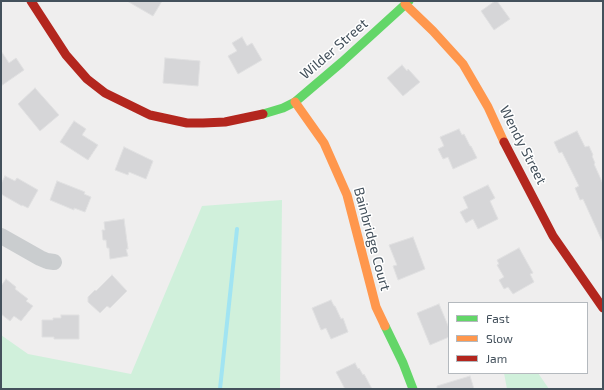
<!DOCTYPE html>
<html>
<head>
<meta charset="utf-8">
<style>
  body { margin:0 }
  #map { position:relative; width:604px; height:390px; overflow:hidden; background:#efeeee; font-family:"Exo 2",sans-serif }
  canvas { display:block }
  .frame { position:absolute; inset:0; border:2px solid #44515c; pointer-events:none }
  .legend { position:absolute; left:448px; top:302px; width:140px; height:72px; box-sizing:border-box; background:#fff; border:1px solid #b4b9be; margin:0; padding:5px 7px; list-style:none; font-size:12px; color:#44515c }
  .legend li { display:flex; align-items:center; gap:8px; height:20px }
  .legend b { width:20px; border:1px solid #b4b9be }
</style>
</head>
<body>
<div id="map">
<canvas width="604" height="390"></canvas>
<div class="frame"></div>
<ul class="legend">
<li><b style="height:5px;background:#63d668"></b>Fast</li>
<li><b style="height:5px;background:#ff974d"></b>Slow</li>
<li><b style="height:5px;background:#b3261e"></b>Jam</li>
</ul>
</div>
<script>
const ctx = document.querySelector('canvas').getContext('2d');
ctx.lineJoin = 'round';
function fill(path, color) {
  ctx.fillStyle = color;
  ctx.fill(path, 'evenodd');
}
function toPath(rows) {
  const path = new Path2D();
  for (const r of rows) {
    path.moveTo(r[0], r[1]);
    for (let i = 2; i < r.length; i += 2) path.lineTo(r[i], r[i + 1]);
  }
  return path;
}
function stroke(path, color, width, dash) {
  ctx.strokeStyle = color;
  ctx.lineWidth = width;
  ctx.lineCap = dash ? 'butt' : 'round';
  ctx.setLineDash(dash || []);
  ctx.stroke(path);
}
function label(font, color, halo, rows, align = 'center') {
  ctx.font = font + ' "Exo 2",sans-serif';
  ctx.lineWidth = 3;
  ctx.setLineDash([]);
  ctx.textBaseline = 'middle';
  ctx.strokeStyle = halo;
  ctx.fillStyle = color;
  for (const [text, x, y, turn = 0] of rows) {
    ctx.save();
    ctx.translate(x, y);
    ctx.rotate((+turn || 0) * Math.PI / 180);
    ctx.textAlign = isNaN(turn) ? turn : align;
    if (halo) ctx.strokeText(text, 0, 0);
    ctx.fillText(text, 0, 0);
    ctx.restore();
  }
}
const green = toPath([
  [282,200,280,389,1,389,1,335,28,354,131,374,202,206],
  [504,373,538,373,549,389,507,389]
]);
const stream = toPath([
  [220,389,237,229]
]);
const building = toPath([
  [127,1,162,1,153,16,127,1],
  [495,1,497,1,510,19,494,30,481,11,495,1],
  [242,37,247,46,252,43,262,60,238,74,228,56,237,51,232,43,242,37],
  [1,51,9,63,16,58,24,70,1,86,1,51],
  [165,58,200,61,198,86,163,83,165,58],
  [402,65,407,71,408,69,420,82,403,96,387,78,402,65],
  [35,88,59,115,40,131,18,104,35,88],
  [74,121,86,129,82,135,98,145,88,160,60,142,74,121],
  [459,129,462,135,464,134,470,146,471,146,477,158,453,169,448,157,443,159,438,149,444,146,440,137,459,129],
  [577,131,585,147,589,146,593,155,592,156,595,163,594,164,603,184,603,243,583,199,580,200,575,188,579,186,562,152,559,153,554,142,577,131],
  [124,147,153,161,146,179,129,172,128,175,115,170,124,147],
  [5,176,15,181,17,178,38,190,28,208,22,205,22,206,1,194,1,184,5,176],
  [57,181,85,192,84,194,91,197,85,212,74,208,74,210,50,200,57,181],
  [488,185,495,198,490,201,498,219,478,229,473,219,466,223,460,212,468,208,463,197,488,185],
  [124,219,128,249,126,249,128,256,110,259,109,248,107,248,106,240,103,240,102,230,105,230,104,222,124,219],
  [413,237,425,269,398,280,393,266,397,265,389,245,413,237],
  [519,248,533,273,530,274,534,282,513,294,508,287,504,289,499,280,504,277,497,265,499,264,497,260,519,248],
  [112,275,127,291,110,308,107,306,100,313,88,302,88,297,95,290,96,291,112,275],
  [6,279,16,287,15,289,28,299,26,301,33,306,21,321,14,316,10,321,1,314,1,286,6,279],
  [331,300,334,306,335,306,341,319,343,318,348,332,331,339,326,328,321,330,312,308,331,300],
  [439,304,449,328,449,337,430,345,417,313,439,304],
  [61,315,79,315,79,339,54,339,54,337,42,337,42,320,53,320,53,318,61,318,61,315],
  [355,363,358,369,359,368,363,375,364,374,372,389,345,389,336,372,355,363],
  [470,376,474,389,437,389,437,386,470,376]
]);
const street = toPath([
  [1,236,40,258,47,261,54,262]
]);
const fast = toPath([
  [263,114,283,108,295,102,342,62,409,1],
  [385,326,403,363,413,389]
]);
const slow = toPath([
  [405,4,433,31,463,64,488,107,504,142],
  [295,102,324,143,347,195,376,307,385,326]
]);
const jam = toPath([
  [31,1,66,55,87,79,105,93,150,115,187,123,203,123,225,122,263,114],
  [504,142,553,236,603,308]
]);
const streetNames = [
  ["Wilder Street",334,49,-41],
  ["Wendy Street",523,145,63],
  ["Bainbridge Court",372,239,75]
];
fill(green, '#d0f0db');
stroke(stream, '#a1e4f2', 4);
fill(building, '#d6d6d8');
stroke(building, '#e0e0e1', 1);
stroke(street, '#cacdcf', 16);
stroke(fast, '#63d668', 9);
stroke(slow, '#ff974d', 9);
stroke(jam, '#b3261e', 9);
label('14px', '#44515c', '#fff', streetNames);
</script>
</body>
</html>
